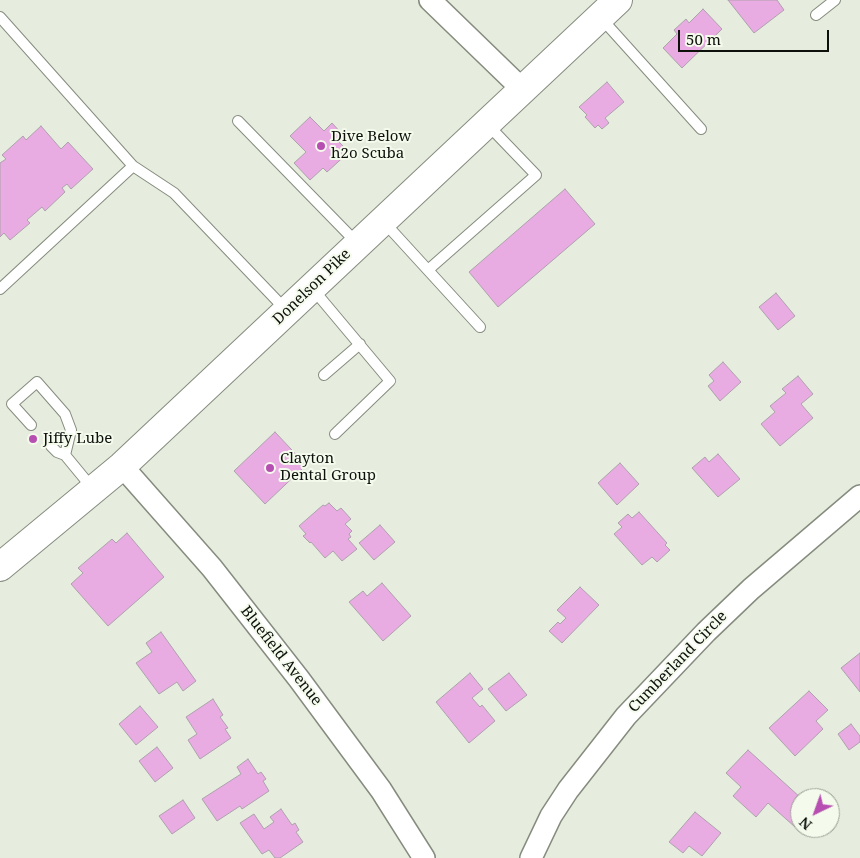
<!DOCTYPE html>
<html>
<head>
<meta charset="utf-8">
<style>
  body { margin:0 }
  #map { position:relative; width:860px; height:858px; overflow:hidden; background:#e6eddf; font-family:"Noto Serif",serif }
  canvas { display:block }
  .north { position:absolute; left:790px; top:788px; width:50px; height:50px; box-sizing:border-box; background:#f4fbec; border:1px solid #989d92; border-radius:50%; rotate:222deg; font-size:14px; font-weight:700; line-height:20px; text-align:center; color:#0e100c }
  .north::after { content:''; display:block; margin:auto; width:18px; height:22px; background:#b74fb2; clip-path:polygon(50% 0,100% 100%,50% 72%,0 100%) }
  .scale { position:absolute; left:678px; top:30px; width:151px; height:22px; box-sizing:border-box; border:2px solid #0e100c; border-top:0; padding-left:6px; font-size:15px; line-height:18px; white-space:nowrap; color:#0e100c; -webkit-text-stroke:4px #f4fbec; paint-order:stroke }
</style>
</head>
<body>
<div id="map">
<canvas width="860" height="858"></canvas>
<div class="north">N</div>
<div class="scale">50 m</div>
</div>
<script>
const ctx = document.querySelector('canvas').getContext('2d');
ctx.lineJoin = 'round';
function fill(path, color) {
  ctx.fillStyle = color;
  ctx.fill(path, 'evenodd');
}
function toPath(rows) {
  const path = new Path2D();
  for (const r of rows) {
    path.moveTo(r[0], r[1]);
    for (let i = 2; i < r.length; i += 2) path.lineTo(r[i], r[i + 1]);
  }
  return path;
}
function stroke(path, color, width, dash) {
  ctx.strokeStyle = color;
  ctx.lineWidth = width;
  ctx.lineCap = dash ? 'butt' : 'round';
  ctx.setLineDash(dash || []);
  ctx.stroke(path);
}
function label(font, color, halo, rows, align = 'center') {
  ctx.font = font + ' "Noto Serif",serif';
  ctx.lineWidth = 4;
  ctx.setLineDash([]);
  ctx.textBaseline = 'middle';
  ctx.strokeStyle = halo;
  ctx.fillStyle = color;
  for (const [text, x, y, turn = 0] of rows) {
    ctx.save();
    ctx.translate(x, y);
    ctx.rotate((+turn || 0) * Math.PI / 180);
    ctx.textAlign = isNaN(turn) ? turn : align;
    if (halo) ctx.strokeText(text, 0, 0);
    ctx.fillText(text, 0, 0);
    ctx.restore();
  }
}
const building = toPath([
  [728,0,777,0,784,10,754,33,728,0],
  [703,9,722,29,682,68,663,48,677,34,674,30,686,19,689,23,703,9],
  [607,82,624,102,605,118,609,123,602,129,598,125,595,128,585,117,587,115,579,107,607,82],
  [310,117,324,131,332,123,343,135,337,140,349,152,327,172,323,168,310,180,294,163,306,152,290,136,310,117],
  [41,126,61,149,68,142,93,169,71,189,67,184,62,188,65,192,45,211,42,207,27,220,30,223,10,240,4,233,0,237,0,163,6,159,2,155,23,136,26,140,41,126],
  [565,189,595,224,498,307,469,272,565,189],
  [776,293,795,316,778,330,759,307,776,293],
  [723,362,741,382,720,401,708,386,714,381,709,375,723,362],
  [798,376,813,394,801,404,813,418,780,446,761,424,775,412,770,406,786,393,782,389,798,376],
  [275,432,306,465,265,504,234,471,275,432],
  [718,454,740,479,718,497,692,468,705,457,709,462,718,454],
  [620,463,639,484,617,505,598,483,620,463],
  [329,503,337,511,341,508,351,519,345,524,352,531,349,534,351,537,348,539,357,549,342,561,333,551,325,558,311,542,310,543,303,536,306,534,299,526,323,505,325,506,329,503],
  [639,512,667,543,665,545,670,550,657,562,652,557,642,565,614,534,622,527,618,523,628,514,632,518,639,512],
  [380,525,395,542,374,560,359,543,380,525],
  [127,533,164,577,108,626,71,584,83,573,78,568,112,539,116,543,127,533],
  [382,583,411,616,383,641,349,602,363,591,367,596,382,583],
  [580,587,599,605,562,643,549,631,558,622,560,624,566,618,557,610,580,587],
  [161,632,196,681,183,691,177,682,159,694,136,663,152,652,146,643,161,632],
  [860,653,860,692,841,668,860,653],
  [470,673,483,689,472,698,480,707,482,705,495,721,469,743,436,702,470,673],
  [509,673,527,695,506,711,488,689,509,673],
  [809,691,828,710,816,721,823,729,795,756,769,728,809,691],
  [213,699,223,715,220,717,228,728,225,729,231,738,200,759,188,740,197,734,186,717,213,699],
  [140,706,158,727,136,745,119,724,140,706],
  [851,724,860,736,860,742,849,750,838,734,851,724],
  [157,747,173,768,155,782,139,761,157,747],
  [748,750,801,798,800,822,795,827,768,803,756,817,733,796,741,787,726,773,748,750],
  [248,759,258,774,261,772,266,779,263,781,269,791,242,809,240,806,217,821,202,799,241,774,237,767,248,759],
  [183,800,195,818,172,834,159,816,183,800],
  [281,809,292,825,295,823,299,830,296,832,303,842,280,858,275,858,269,850,262,854,240,823,254,814,264,829,274,822,270,817,281,809],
  [695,812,721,833,702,856,689,846,683,853,669,842,695,812]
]);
const lane = toPath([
  [816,15,835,0],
  [0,17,133,166,174,193,286,310],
  [601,18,701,129],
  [238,121,357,243],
  [383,221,480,327],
  [428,270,536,175,487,124],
  [312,288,390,381,335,434],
  [0,289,133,166],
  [324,375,360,344],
  [31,425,12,404,37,382,65,414,71,430,65,455,57,452,51,446],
  [65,455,93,489]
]);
const street = toPath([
  [430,0,522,89],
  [122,466,212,568,299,679,381,790,424,858],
  [531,858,551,816,568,790,626,716,706,632,751,589,860,496]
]);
const secondary = toPath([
  [0,567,122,466,618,0]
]);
const markers = [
  [321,146,5,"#b74fb2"],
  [33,439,5,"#b74fb2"],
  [270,468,5,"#b74fb2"]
];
const poiNames = [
  ["Dive Below",331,137],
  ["h2o Scuba",331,154],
  ["Jiffy Lube",43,439],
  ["Clayton",280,459],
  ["Dental Group",280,476]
];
const streetNames = [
  ["Donelson Pike",312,287,-44],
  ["Bluefield Avenue",281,656,52],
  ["Cumberland Circle",678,662,-46]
];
fill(building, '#e8abe2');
stroke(building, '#ada1ac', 1);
stroke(lane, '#858c7e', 12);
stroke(street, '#858c7e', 24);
stroke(secondary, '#858c7e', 30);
stroke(lane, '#fff', 10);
stroke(street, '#fff', 21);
stroke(secondary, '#fff', 28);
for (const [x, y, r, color] of markers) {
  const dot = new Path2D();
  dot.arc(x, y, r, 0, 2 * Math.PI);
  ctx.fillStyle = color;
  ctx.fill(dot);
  stroke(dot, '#f4fbec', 2);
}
label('15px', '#0e100c', '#f4fbec', poiNames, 'left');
label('15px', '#0e100c', '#f4fbec', streetNames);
</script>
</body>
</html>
